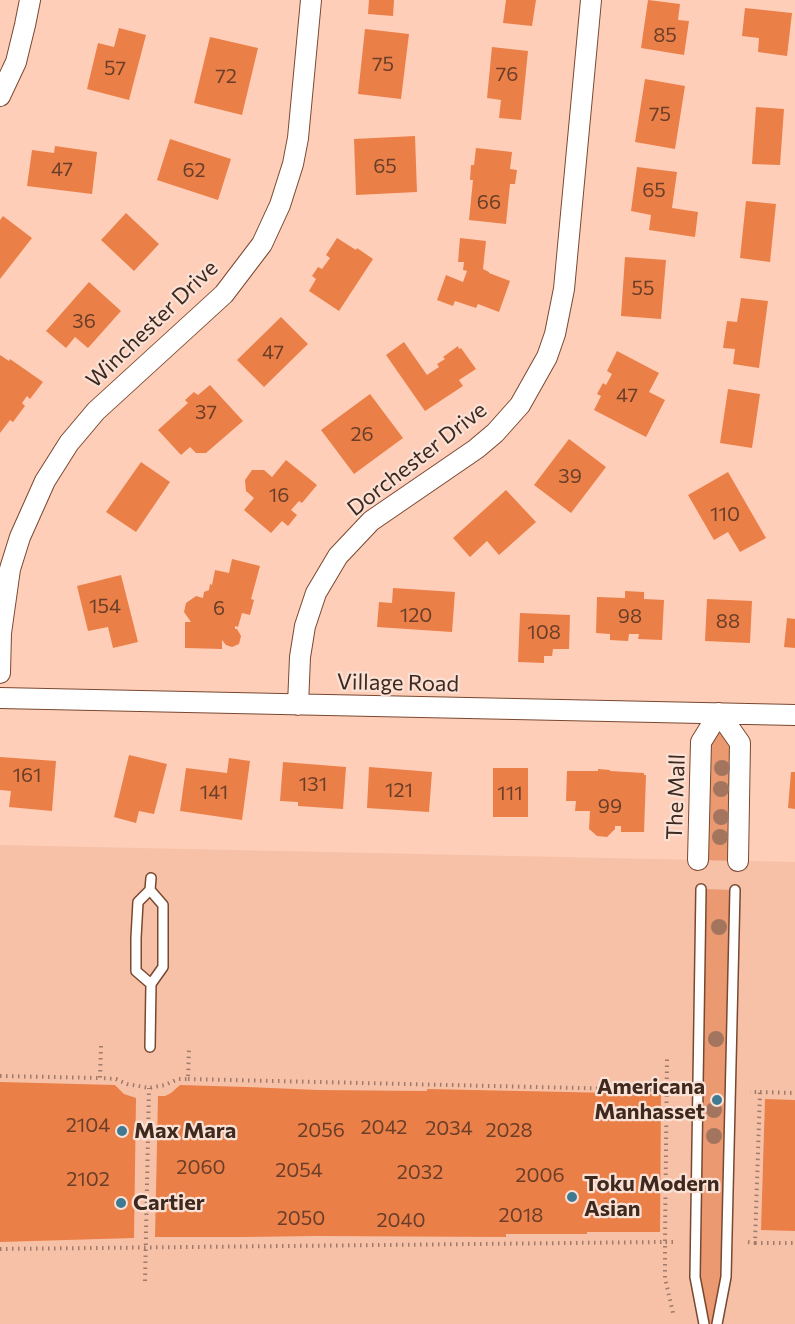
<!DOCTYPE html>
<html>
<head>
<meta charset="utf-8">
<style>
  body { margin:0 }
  canvas { display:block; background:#feceb8 }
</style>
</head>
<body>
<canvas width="795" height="1324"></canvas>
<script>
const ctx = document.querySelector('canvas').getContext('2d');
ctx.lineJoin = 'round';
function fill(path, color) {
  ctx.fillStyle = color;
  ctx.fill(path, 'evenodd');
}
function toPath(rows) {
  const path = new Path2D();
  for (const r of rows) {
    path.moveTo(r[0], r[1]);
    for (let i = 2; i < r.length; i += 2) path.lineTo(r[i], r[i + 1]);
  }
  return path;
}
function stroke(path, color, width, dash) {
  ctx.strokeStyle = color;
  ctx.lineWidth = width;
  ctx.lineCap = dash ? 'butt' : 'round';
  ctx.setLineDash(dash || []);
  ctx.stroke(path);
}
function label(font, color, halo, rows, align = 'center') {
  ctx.font = font + ' Commissioner,sans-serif';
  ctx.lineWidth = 4.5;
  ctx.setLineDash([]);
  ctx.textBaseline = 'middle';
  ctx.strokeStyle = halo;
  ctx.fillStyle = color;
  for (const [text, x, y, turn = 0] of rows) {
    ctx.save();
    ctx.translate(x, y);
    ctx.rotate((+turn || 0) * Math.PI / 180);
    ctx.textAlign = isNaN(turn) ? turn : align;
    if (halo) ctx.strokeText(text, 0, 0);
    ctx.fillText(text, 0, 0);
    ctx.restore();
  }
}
const built = toPath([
  [0,845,795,862,795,1324,0,1324]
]);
const green = toPath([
  [719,713,740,743,738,861,698,860,701,742],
  [701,889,735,890,726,1277,717,1324,704,1324,695,1277]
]);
const building = toPath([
  [369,0,394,0,393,16,368,14],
  [506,0,536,0,532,26,503,23],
  [648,0,680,4,678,20,689,21,684,55,641,48],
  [745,8,792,13,787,56,758,52,759,38,742,36],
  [119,28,146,35,129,100,87,89,98,43,114,47],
  [365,29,409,34,401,99,358,94],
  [210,37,258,48,242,115,194,103],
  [492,47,528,51,521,120,499,118,501,100,487,98],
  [645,79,685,86,675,149,635,142],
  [756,107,784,109,780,165,752,164],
  [415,136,417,192,356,195,354,139],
  [170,139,231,159,218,200,157,180],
  [55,146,97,152,92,194,27,186,32,150,54,153],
  [476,148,512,152,510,169,517,170,515,184,510,184,506,224,469,220,473,180,470,180,471,165,474,165],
  [637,167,677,172,672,208,698,212,695,237,649,230,651,215,631,211],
  [746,201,776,204,770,262,740,258],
  [126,213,159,244,134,271,101,240],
  [3,216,32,238,0,279,0,220],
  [337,238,356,250,357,248,373,259,339,311,309,291,316,279,312,276,318,267,322,269,330,258,326,255],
  [460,238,486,241,483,269,489,272,489,273,510,281,499,312,478,304,476,308,455,301,453,306,437,300,446,275,463,282,467,271,463,270,464,262,458,262],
  [625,257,666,260,661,319,621,316],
  [89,282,121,311,88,348,75,337,66,348,46,331],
  [741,298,768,301,759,368,733,364,735,349,723,348,727,321,737,322],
  [281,317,308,344,264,387,237,360],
  [404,342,427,375,439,367,437,364,445,359,443,357,458,346,459,349,461,348,476,369,459,380,463,386,425,411,386,355],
  [617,351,659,373,649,392,665,400,646,437,594,410,601,396,597,394,603,383,606,385,612,374,607,371],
  [0,355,9,361,10,359,43,382,30,399,27,396,22,403,25,406,13,422,10,420,0,433],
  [210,385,243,421,206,453,196,453,190,447,181,455,158,430,188,403,185,400,194,392,198,395],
  [728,389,760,394,752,448,720,443],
  [370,394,403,438,354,474,321,430],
  [569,439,606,467,571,513,534,485],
  [286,460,317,485,302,503,299,501,291,510,297,515,288,526,282,521,271,533,244,510,254,498,246,491,245,480,252,470,264,470,272,477],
  [141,462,170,482,136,532,106,512],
  [728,472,766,538,740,552,728,532,714,540,688,495],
  [506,490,536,522,499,555,487,541,470,557,453,538],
  [232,559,260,566,251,599,254,600,250,615,242,613,238,627,235,626,235,629,237,629,241,636,239,644,232,647,226,645,222,640,222,649,185,648,185,622,191,622,184,612,186,603,196,596,203,598,204,592,209,590,210,584,212,585,215,570,229,573],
  [121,575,138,642,113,648,108,627,88,631,77,586],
  [393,588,455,592,452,632,377,627,379,602,392,603],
  [625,591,644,592,644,599,664,600,662,640,638,639,639,634,629,634,628,641,610,640,610,634,596,633,597,597,625,598],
  [707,599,752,601,750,643,705,641],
  [520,613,570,615,569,649,553,649,552,656,544,656,544,663,518,662],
  [787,618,795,619,795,648,784,647],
  [129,755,167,764,154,814,139,811,136,823,114,817],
  [0,757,56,761,52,811,9,807,11,791,0,790],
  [229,758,250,761,242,820,180,811,186,768,227,773],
  [283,762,346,767,343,809,298,806,298,802,280,801],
  [369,767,432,772,429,812,367,808],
  [493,768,528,768,528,817,493,817],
  [598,769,610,770,610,771,644,773,644,775,646,775,644,832,621,832,621,826,615,826,615,829,607,837,597,836,589,829,590,811,575,811,576,801,566,801,567,771,598,771],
  [791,772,795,772,795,809,788,808],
  [0,1082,115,1085,124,1094,136,1098,134,1238,0,1242],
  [180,1085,247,1087,318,1090,427,1091,427,1089,661,1094,660,1232,587,1232,587,1234,506,1234,506,1237,316,1236,245,1237,155,1237,158,1096,165,1096,171,1093],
  [765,1099,795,1100,795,1231,761,1230]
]);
const path = toPath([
  [101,1046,100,1078,116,1079,127,1084,149,1088,165,1085,178,1079,188,1079,189,1048],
  [0,1076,100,1078],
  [188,1079,666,1090],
  [760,1092,795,1093],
  [673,1242,665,1242,665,1278,673,1313],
  [748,1242,755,1243,760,1092,750,1092],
  [755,1243,795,1243],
  [0,1249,665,1242,667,1058],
  [145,1281,149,1088]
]);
const service = toPath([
  [701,889,695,1277,704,1324],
  [151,984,136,971,136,938,138,902,150,890,151,878],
  [150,1047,151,984,163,967,163,905,150,890],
  [717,1324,726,1277,735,890]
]);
const minor = toPath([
  [0,96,16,62,25,25,30,0],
  [0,673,1,633,10,569,20,537,45,481,69,443,96,411,224,294,262,244,280,205,293,164,298,138,311,0],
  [0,698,795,715],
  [298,705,300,657,305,626,316,593,338,556,371,521,476,449,495,433,520,405,547,357,555,334,564,289,591,0],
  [698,860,701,742,719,713,740,743,738,861]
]);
const trees = [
  [722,768],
  [721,789],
  [721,817],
  [720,837],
  [719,927],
  [716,1039],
  [714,1110],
  [714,1136]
];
const markers = [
  [717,1100,6,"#3f7a92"],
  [122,1131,6,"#3f7a92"],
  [572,1197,6,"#3f7a92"],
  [121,1203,6,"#3f7a92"]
];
const numberNames = [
  ["85",665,35],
  ["75",383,64],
  ["57",115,68],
  ["76",507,74],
  ["72",226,76],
  ["75",660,114],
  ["65",385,166],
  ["47",62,169],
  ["62",194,170],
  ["65",654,190],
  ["66",489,202],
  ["55",643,288],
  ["36",84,321],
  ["47",273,352],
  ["47",627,395],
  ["37",206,412],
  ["26",362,434],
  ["39",570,476],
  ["16",279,495],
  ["110",725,514],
  ["154",105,606],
  ["6",219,608],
  ["120",416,615],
  ["98",630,616],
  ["88",728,621],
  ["108",544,632],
  ["161",27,775],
  ["131",313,784],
  ["121",399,790],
  ["141",214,792],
  ["111",510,793],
  ["99",610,806],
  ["2104",88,1125],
  ["2042",384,1127],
  ["2034",449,1128],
  ["2056",321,1130],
  ["2028",509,1130],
  ["2060",201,1167],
  ["2054",299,1170],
  ["2032",420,1172],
  ["2006",540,1175],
  ["2102",88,1179],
  ["2018",521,1215],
  ["2050",301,1218],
  ["2040",401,1220]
];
const streetNames = [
  ["Winchester Drive",152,324,-44],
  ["Dorchester Drive",417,459,-38],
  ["Village Road",398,683,1],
  ["The Mall",676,797,-88]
];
const poiNames = [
  ["Americana",705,1087,"right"],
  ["Manhasset",705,1112,"right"],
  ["Max Mara",134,1131],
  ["Toku Modern",584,1184],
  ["Asian",584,1209],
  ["Cartier",133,1203]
];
fill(built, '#f7c1a8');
fill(green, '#ea9971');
fill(building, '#eb7f48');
stroke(service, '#7a4830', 12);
stroke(minor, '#7a4830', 22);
stroke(path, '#9f7b6b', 4, [1.5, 4.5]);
stroke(service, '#fff', 9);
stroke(minor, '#fff', 20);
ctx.fillStyle = '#a3755f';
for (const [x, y] of trees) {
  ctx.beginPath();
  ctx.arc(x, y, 8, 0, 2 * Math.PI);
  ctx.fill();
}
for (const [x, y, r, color] of markers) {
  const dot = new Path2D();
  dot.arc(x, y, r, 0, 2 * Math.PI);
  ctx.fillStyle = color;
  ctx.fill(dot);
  stroke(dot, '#fae1d6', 2);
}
label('20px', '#6a3e28', null, numberNames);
label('22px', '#3f281d', '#fae1d6', streetNames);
label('bold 22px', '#3f281d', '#fae1d6', poiNames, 'left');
</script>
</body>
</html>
